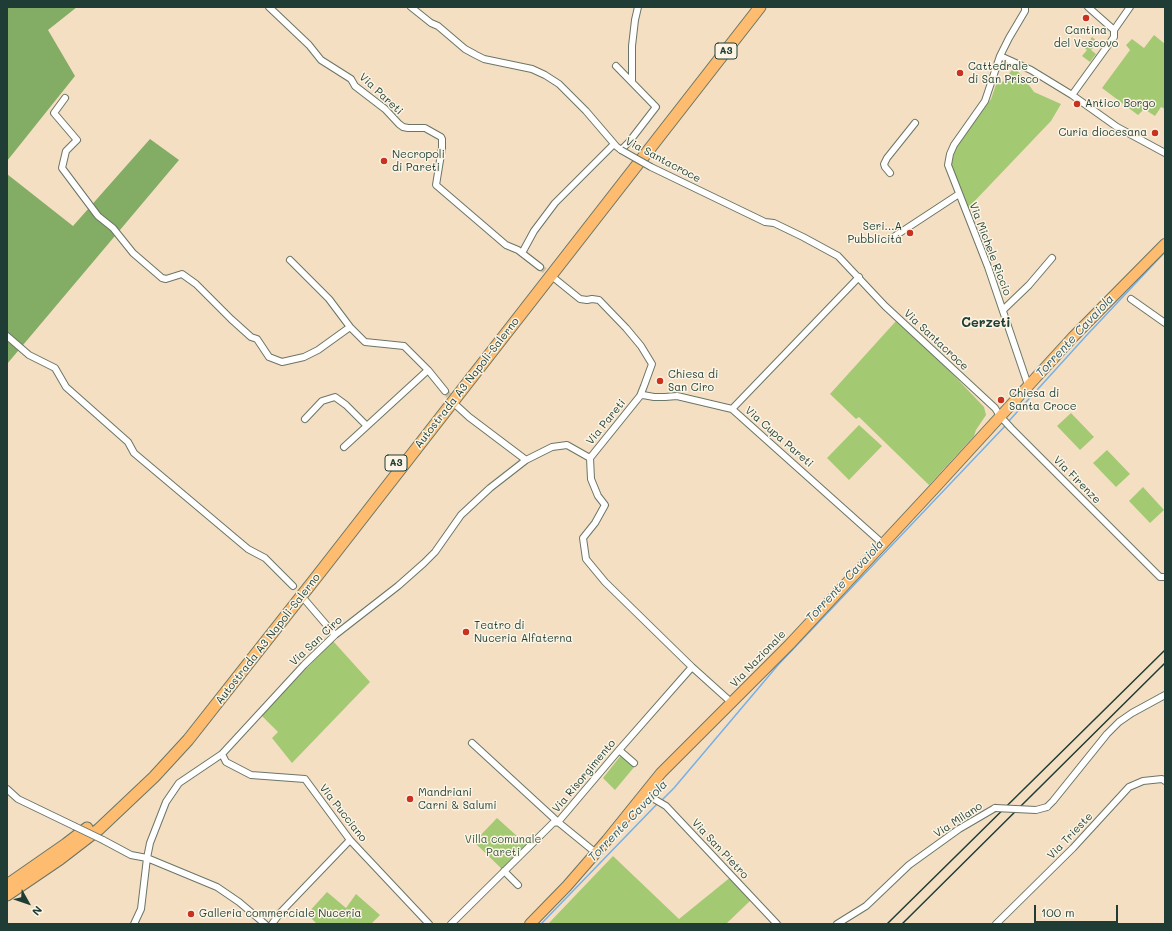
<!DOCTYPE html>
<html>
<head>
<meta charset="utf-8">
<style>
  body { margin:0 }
  #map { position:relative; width:1172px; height:931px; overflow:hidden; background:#f5dfc3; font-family:Mali,sans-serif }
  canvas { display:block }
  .frame { position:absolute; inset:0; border:8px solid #1f3d34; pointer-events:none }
  .north { position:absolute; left:8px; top:883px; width:40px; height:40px; -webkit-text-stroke:3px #fcf5e5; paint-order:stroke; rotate:130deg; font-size:11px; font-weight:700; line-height:16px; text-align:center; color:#1f3d34 }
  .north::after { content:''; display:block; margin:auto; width:14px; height:18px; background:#1f3d34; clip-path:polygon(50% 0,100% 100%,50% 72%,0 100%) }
  .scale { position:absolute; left:1034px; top:905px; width:84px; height:18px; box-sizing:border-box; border:2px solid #1f3d34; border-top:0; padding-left:5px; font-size:12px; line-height:14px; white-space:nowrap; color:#1f3d34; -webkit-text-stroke:3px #fcf5e5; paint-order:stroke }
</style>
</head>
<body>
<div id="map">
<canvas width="1172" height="931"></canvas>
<div class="frame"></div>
<div class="north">N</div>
<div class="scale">100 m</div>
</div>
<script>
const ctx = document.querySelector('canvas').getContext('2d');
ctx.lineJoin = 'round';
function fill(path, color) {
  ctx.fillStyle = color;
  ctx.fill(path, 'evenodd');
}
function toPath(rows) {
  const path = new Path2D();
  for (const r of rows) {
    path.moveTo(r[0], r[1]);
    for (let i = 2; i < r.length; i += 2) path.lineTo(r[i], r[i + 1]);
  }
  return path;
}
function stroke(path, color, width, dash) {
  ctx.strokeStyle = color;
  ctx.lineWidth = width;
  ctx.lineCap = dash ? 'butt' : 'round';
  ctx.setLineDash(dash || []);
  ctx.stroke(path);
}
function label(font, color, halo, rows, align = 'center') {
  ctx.font = font + ' Mali,sans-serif';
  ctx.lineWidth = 3;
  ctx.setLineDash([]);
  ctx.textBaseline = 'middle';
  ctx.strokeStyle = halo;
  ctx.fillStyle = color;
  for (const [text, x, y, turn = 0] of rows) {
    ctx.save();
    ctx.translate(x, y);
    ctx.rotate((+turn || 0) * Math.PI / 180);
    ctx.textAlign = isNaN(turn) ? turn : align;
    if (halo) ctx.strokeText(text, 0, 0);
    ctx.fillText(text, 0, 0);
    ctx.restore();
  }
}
const green = toPath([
  [1154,35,1165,44,1165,109,1161,107,1155,116,1144,109,1138,115,1102,88,1130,50,1126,45,1132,39,1144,48],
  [1092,37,1098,42,1091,50,1096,54,1090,62,1082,56,1087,50,1084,48],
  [1014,67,1024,78,1034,92,1061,104,1051,121,968,208,952,168,952,162,954,153,957,144,991,99,998,79,1003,82],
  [896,321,943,364,984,407,986,415,976,430,974,436,929,485,859,417,856,419,830,394],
  [1071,413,1094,437,1080,450,1057,426],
  [859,425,882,446,849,480,827,458],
  [1107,450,1130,474,1116,487,1093,463],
  [1143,487,1164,510,1150,523,1129,501],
  [333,641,370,682,292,763,272,738,278,732,261,715],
  [622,754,635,766,615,790,603,778],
  [497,818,527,845,504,871,474,842],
  [613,856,679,919,732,876,752,899,726,924,548,924],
  [327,892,346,908,356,894,380,915,371,924,317,924,307,914]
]);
const forest = toPath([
  [7,7,77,7,48,30,75,76,7,161],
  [150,139,179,160,7,364,7,174,73,226]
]);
const stream = toPath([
  [1008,422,1086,336,1165,252],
  [661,801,674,788,778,665,1006,425],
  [541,924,658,803]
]);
const streetTunnel = toPath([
  [540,267,553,277],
  [445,391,455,403]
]);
const street = toPath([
  [269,7,309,45,321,60,351,79,355,86,385,109,399,124,403,127,408,128,425,128,441,137,442,139,442,148,436,185,506,245,518,250,540,267],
  [411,7,431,23,438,26,465,49,476,55,484,59,532,69,545,75,559,84,586,111,616,146,621,150,629,142,656,107,616,66],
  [1025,7,1025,11,1009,38,1000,56,985,101,954,145,950,154,948,165,988,267,1028,385],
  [1088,7,1114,30],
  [1114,30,1130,7],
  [1000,56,1031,70,1072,95,1117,127,1165,153],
  [632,81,632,46,635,20,638,7],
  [1072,95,1114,37,1114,30],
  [65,98,54,113,77,140,66,151,62,168,98,216,113,228,133,253,162,278,166,279,182,274,196,284,231,319,251,337,257,339,269,357,282,362,304,357,318,350,350,327],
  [651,167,765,222,774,223,803,237,838,256,885,306,995,408,1000,416,1011,428,1160,577,1165,577],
  [890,173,885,167,884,164,887,158,915,123],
  [895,236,959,194],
  [522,253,534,231,555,203,614,144],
  [290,260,329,299,350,327,365,342,404,346,428,370,445,391],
  [554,278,580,299,587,300,592,299,599,300,626,328,641,346,652,364,644,386,640,396,590,458,591,479,598,496,605,505,595,523,583,538,586,559,605,582,692,667,732,703],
  [1131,299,1165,323],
  [1003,310,1029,285,1052,258],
  [7,336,29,355,55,368,66,387,128,442,134,453,248,549,265,558,293,586],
  [640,396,643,395,654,397,665,397,677,396,732,409,883,544],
  [457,406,469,417,526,460],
  [732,409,859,277],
  [305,419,322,401,335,397,346,405,367,426],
  [344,447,428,370],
  [305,600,335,635],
  [472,743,558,822,596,853],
  [619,750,634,763],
  [222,754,226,762,251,775,305,779,350,840,429,924],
  [7,789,18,799,74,826],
  [644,793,666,806,777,924],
  [1047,807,1053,801,1107,734,1119,722,1132,713,1165,695],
  [103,840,131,855,147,858,217,887,239,902,265,924],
  [504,871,518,885],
  [134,924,141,909,147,858,150,843,166,802,179,783,222,754,304,665,335,635,398,586,424,563,435,552,461,515,490,488,526,460,552,447,567,445,590,458],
  [272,924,280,913,350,840],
  [451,924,553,823,558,822,619,750,692,667],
  [837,924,866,906,909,865,959,829,995,808],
  [996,924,1073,848,1129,787,1143,781,1162,779,1165,781]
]);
const primary = toPath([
  [530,924,567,886,607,840,661,773,789,645,933,490,1073,337,1165,244]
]);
const highway = toPath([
  [7,885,66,844,87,828],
  [7,895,60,859,99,829,154,777,188,740,318,575,760,7]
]);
const rail = toPath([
  [887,924,1165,650],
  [902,924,1165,663]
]);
const streetBridge = toPath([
  [621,150,651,167],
  [995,808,1036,810,1047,807],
  [74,826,103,840]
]);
const markers = [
  [1086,18,4,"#c8321e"],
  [960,73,4,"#c8321e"],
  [1077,104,4,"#c8321e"],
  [1155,133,4,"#c8321e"],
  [384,161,4,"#c8321e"],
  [910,233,4,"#c8321e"],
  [660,381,4,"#c8321e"],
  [1001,400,4,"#c8321e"],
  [466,632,4,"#c8321e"],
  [410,799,4,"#c8321e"],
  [191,914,4,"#c8321e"]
];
const shields = [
  [726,51,22],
  [396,463,22]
];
const shieldNames = [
  ["A3",726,51],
  ["A3",396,463]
];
const poiNames = [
  ["Cantina",1086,31,"center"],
  ["del Vescovo",1086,44,"center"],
  ["Cattedrale",968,67],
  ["di San Prisco",968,80],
  ["Antico Borgo",1085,104],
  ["Curia diocesana",1147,133,"right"],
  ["Necropoli",392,155],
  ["di Pareti",392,168],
  ["Seri...A",902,227,"right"],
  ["Pubblicità",902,240,"right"],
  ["Chiesa di",668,375],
  ["San Ciro",668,388],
  ["Chiesa di",1009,394],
  ["Santa Croce",1009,407],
  ["Teatro di",474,626],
  ["Nuceria Alfaterna",474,639],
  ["Mandriani",418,793],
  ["Carni & Salumi",418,806],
  ["Galleria commerciale Nuceria",199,914]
];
const streetNames = [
  ["Via Pareti",381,94,43],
  ["Via Santacroce",663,160,28],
  ["Via Michele Riccio",990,249,69],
  ["Via Santacroce",936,340,43],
  ["Autostrada A3 Napoli-Salerno",467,383,-52],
  ["Via Pareti",606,422,-51],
  ["Via Cupa Pareti",779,437,41],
  ["Via Firenze",1077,480,45],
  ["Autostrada A3 Napoli-Salerno",268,639,-52],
  ["Via San Ciro",316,641,-43],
  ["Via Nazionale",758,659,-46],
  ["Via Risorgimento",584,776,-50],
  ["Via Pucciano",343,813,52],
  ["Via Milano",958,820,-33],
  ["Via Trieste",1070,836,-46],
  ["Via San Pietro",720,849,47]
];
const parkNames = [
  ["Villa comunale",503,840],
  ["Pareti",503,853]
];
const waterNames = [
  ["Torrente Cavaiola",1075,336,-47],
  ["Torrente Cavaiola",845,581,-47],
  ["Torrente Cavaiola",628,821,-46]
];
const quarterNames = [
  ["Cerzeti",986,323]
];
fill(green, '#a4c973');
fill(forest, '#83ad65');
stroke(stream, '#75b0e7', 1.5);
stroke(streetTunnel, '#cabfa6', 6, [6, 3]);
stroke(street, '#6a7666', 8);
stroke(primary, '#6a7666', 12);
stroke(highway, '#6a7666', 13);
stroke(street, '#fff', 6);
stroke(primary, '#fdbc6f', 10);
stroke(highway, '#fdbc6f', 11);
stroke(rail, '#1f3d34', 1.5);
stroke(streetBridge, '#6a7666', 8, []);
stroke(streetBridge, '#fff', 6);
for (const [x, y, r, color] of markers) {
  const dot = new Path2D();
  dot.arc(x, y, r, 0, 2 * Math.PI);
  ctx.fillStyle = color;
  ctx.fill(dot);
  stroke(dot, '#fcf5e5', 1.5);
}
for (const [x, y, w] of shields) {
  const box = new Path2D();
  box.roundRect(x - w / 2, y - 8, w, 16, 3);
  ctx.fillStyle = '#fcf5e5';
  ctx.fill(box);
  stroke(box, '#1f3d34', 1);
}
label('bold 10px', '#1f3d34', null, shieldNames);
label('11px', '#1f3d34', '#fcf5e5', poiNames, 'left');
label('11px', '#1f3d34', '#fcf5e5', streetNames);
label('11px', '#3a5941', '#fcf5e5', parkNames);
label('italic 12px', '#345a61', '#fcf5e5', waterNames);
label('bold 13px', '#1f3d34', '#fcf5e5', quarterNames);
</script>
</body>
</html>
